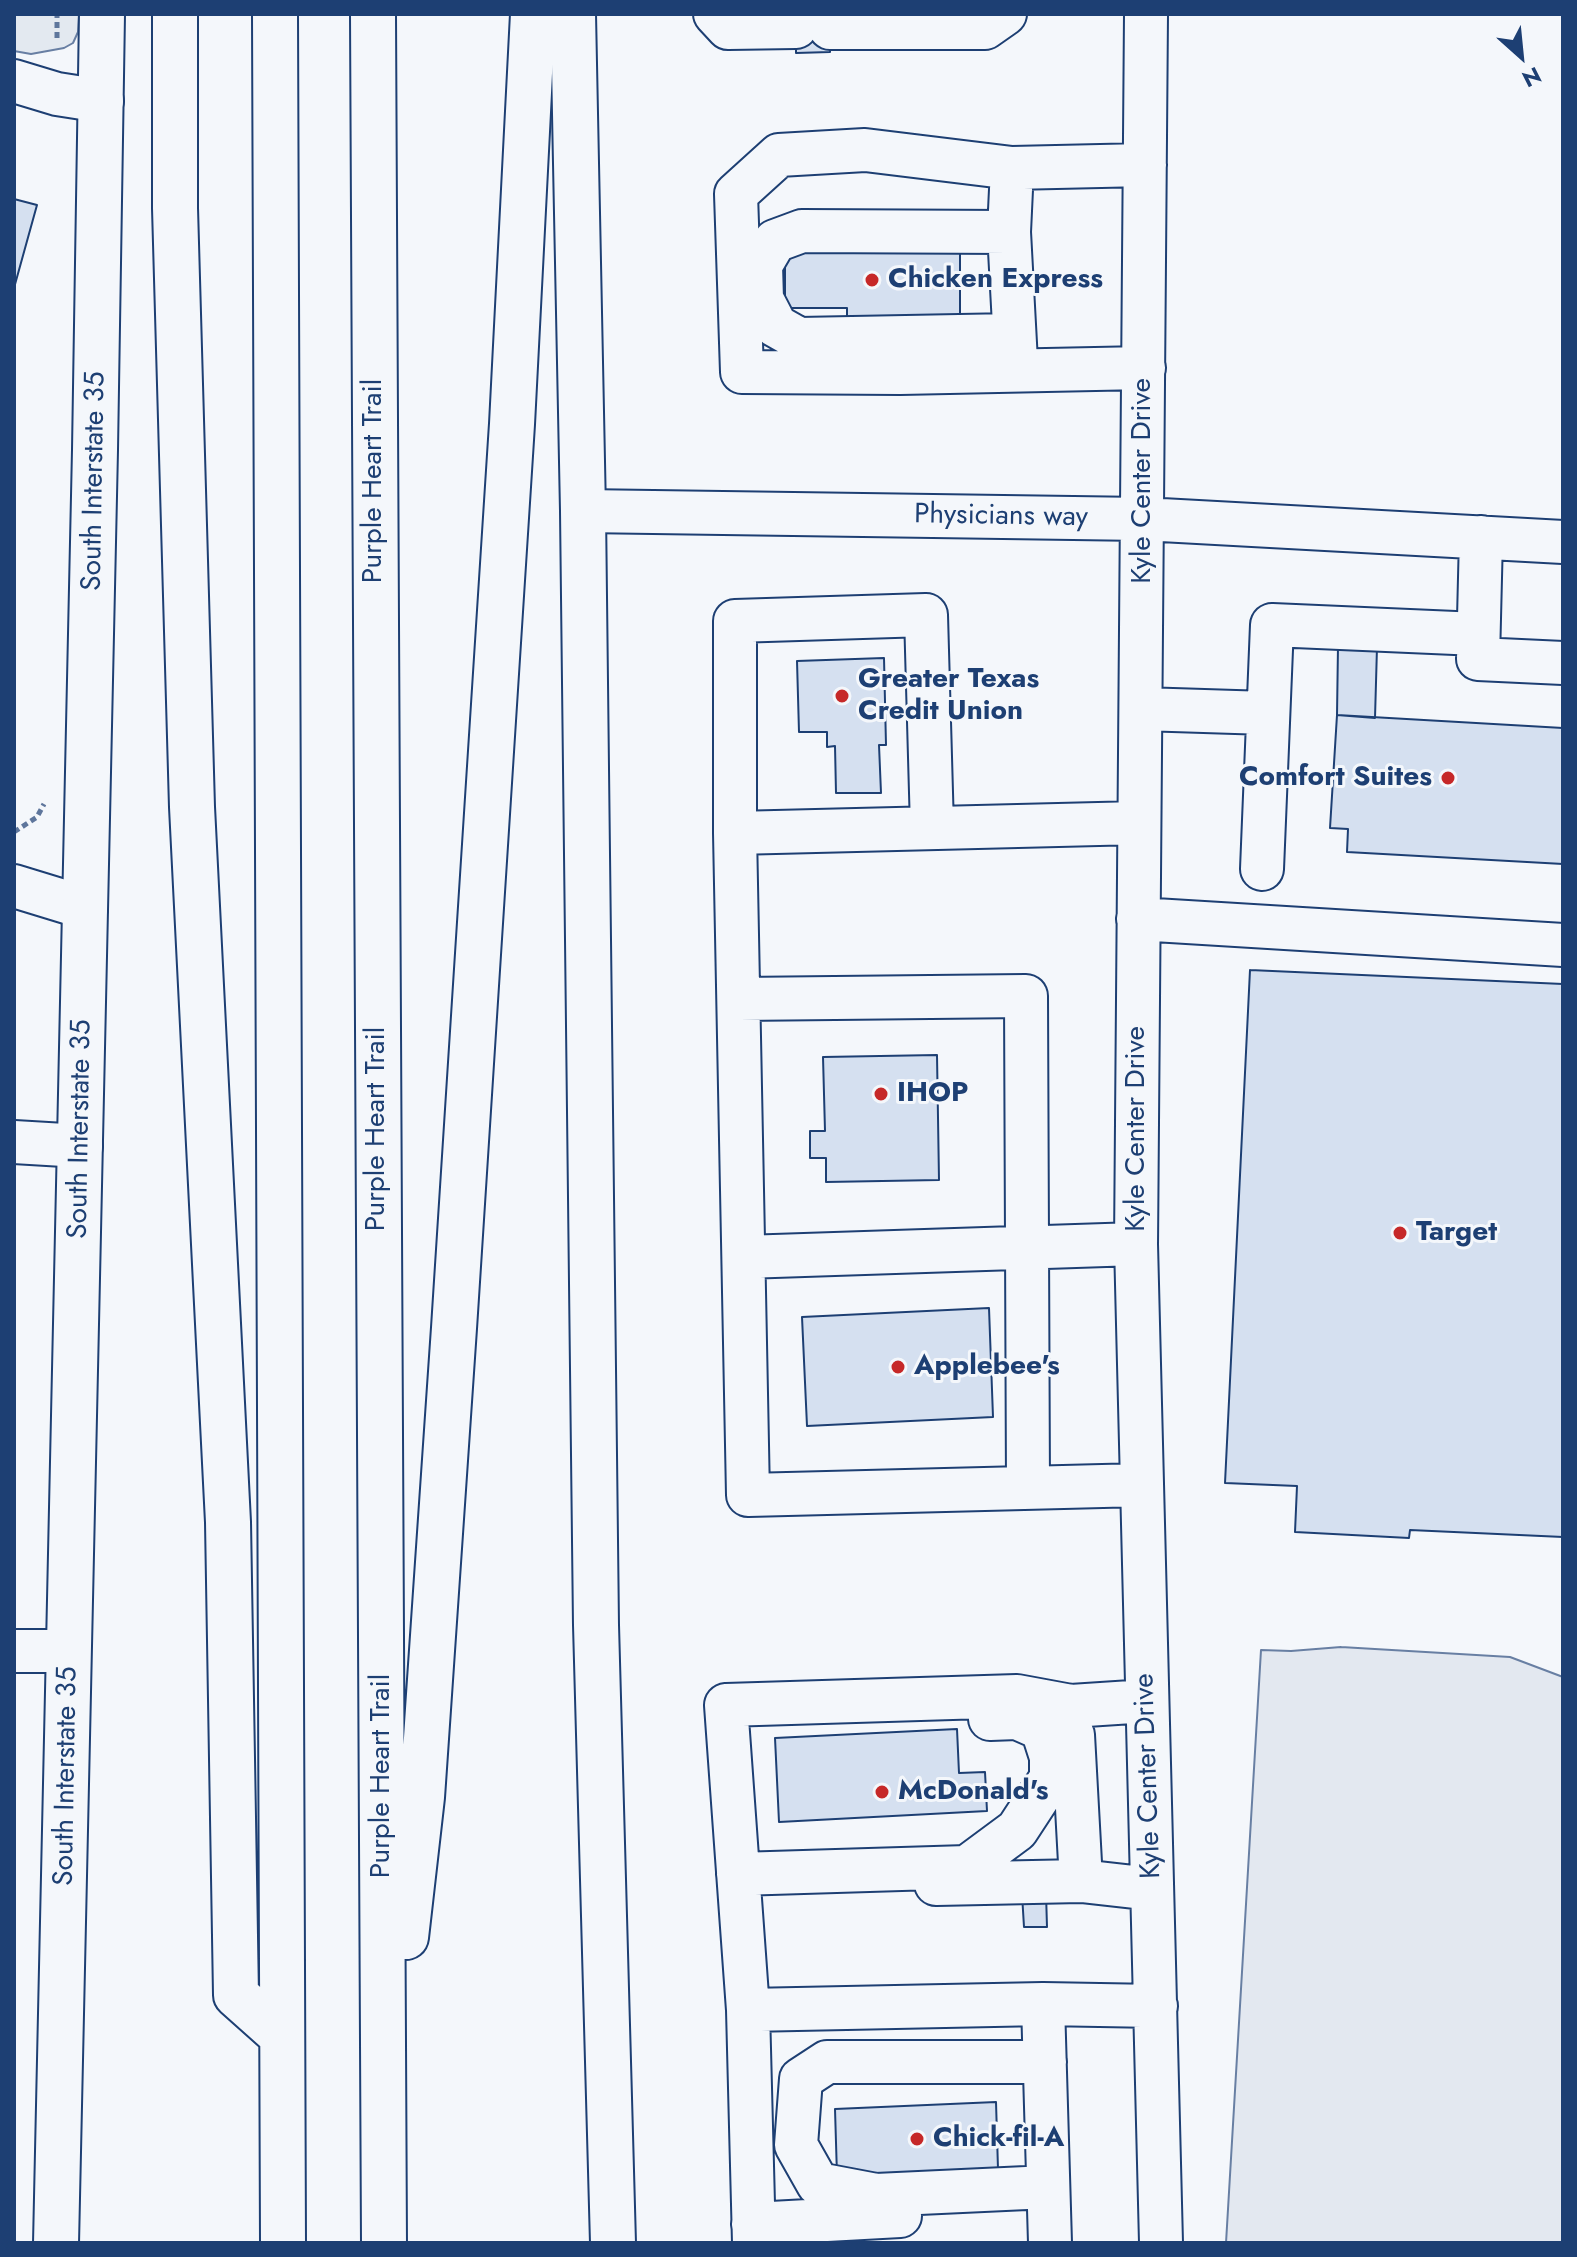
<!DOCTYPE html>
<html>
<head>
<meta charset="utf-8">
<style>
  body { margin:0 }
  #map { position:relative; width:1577px; height:2257px; overflow:hidden; background:#f4f7fb; font-family:Jost,sans-serif }
  canvas { display:block }
  .frame { position:absolute; inset:0; border:16px solid #1d3f73; pointer-events:none }
  .north { position:absolute; left:1481px; top:16px; width:80px; height:80px; -webkit-text-stroke:6px #f4f7fb; paint-order:stroke; rotate:153deg; font-size:22px; font-weight:700; line-height:32px; text-align:center; color:#1d3f73 }
  .north::after { content:''; display:block; margin:auto; width:28px; height:36px; background:#1d3f73; clip-path:polygon(50% 0,100% 100%,50% 72%,0 100%) }
</style>
</head>
<body>
<div id="map">
<canvas width="1577" height="2257"></canvas>
<div class="frame"></div>
<div class="north">N</div>
</div>
<script>
const ctx = document.querySelector('canvas').getContext('2d');
ctx.lineJoin = 'round';
function fill(path, color) {
  ctx.fillStyle = color;
  ctx.fill(path, 'evenodd');
}
function toPath(rows) {
  const path = new Path2D();
  for (const r of rows) {
    path.moveTo(r[0], r[1]);
    for (let i = 2; i < r.length; i += 2) path.lineTo(r[i], r[i + 1]);
  }
  return path;
}
function stroke(path, color, width, dash) {
  ctx.strokeStyle = color;
  ctx.lineWidth = width;
  ctx.lineCap = dash ? 'butt' : 'round';
  ctx.setLineDash(dash || []);
  ctx.stroke(path);
}
function label(font, color, halo, rows, align = 'center') {
  ctx.font = font + ' Jost,sans-serif';
  ctx.lineWidth = 6;
  ctx.setLineDash([]);
  ctx.textBaseline = 'middle';
  ctx.strokeStyle = halo;
  ctx.fillStyle = color;
  for (const [text, x, y, turn = 0] of rows) {
    ctx.save();
    ctx.translate(x, y);
    ctx.rotate((+turn || 0) * Math.PI / 180);
    ctx.textAlign = isNaN(turn) ? turn : align;
    if (halo) ctx.strokeText(text, 0, 0);
    ctx.fillText(text, 0, 0);
    ctx.restore();
  }
}
const green = toPath([
  [14,14,79,14,78,32,73,43,64,48,31,54,14,51,14,14]
]);
const parking = toPath([
  [1341,1647,1510,1657,1563,1677,1563,2243,1226,2243,1261,1650,1291,1651,1341,1647]
]);
const building = toPath([
  [796,14,830,14,830,52,796,53,796,14],
  [14,199,37,205,14,288,14,199],
  [785,251,960,251,960,317,847,330,847,308,785,308,785,251],
  [1338,646,1377,647,1375,718,1337,715,1338,646],
  [884,658,886,745,879,745,881,793,836,793,835,746,827,747,827,732,799,732,797,661,884,658],
  [1337,715,1563,728,1563,864,1347,852,1348,829,1330,828,1337,715],
  [1250,970,1563,984,1563,1537,1410,1530,1409,1538,1295,1532,1297,1486,1225,1483,1250,970],
  [937,1055,939,1180,826,1182,826,1158,810,1158,810,1131,825,1131,823,1057,937,1055],
  [989,1308,993,1417,807,1426,802,1317,989,1308],
  [957,1729,959,1773,985,1772,987,1811,779,1822,775,1738,957,1729],
  [1046,1893,1047,1927,1024,1927,1022,1894,1046,1893],
  [996,2102,998,2169,837,2176,835,2109,996,2102]
]);
const path = toPath([
  [57,38,57,14],
  [14,832,37,817,44,804]
]);
const minor = toPath([
  [715,14,728,28,796,27],
  [1146,14,1136,1244,1161,2243],
  [830,28,985,28,1005,14],
  [14,81,57,94,102,101],
  [1012,168,1009,232,1016,362],
  [1009,232,802,231,775,241,761,265,762,299,776,326,799,339,1013,335],
  [1144,368,900,373,742,372,736,194,779,155,865,150,1012,168,1145,165],
  [583,511,1143,519,1563,542],
  [1481,537,1478,659,1563,663],
  [1141,709,1267,713],
  [1139,823,735,833,748,1495,1142,1485],
  [735,833,735,621,926,615,932,828],
  [1262,869,1272,625,1478,634],
  [14,886,86,908],
  [1138,919,1563,945],
  [739,999,1026,996,1028,1488],
  [14,1142,81,1146],
  [744,1257,1136,1244],
  [14,1651,69,1651],
  [1073,1735,1081,1881,1152,1889],
  [738,1874,967,1867,1017,1830,1051,1778,1051,1757,1042,1729,1017,1718,990,1719],
  [936,1884,1081,1881],
  [1043,2004,1156,2006],
  [748,2010,726,1705,1017,1696,1071,1706,1147,1701],
  [1045,2062,827,2062,801,2079,796,2145,818,2184,876,2195,1048,2187],
  [753,2224,900,2216],
  [754,2243,748,2010,1043,2004,1050,2243]
]);
const major = toPath([
  [573,14,583,511,596,1625,613,2243],
  [56,2243,95,450,102,14]
]);
const highway = toPath([
  [175,14,175,208,192,807,228,1522,236,1995,282,2036],
  [275,14,283,2243],
  [373,14,384,2243],
  [406,1937,422,1797,454,1328,512,424,533,14]
]);
const markers = [
  [872,280,8,"#c62828"],
  [842,696,8,"#c62828"],
  [1448,778,8,"#c62828"],
  [881,1094,8,"#c62828"],
  [1400,1233,8,"#c62828"],
  [898,1367,8,"#c62828"],
  [882,1792,8,"#c62828"],
  [917,2139,8,"#c62828"]
];
const poiNames = [
  ["Chicken Express",888,280],
  ["Greater Texas",858,680],
  ["Credit Union",858,712],
  ["Comfort Suites",1432,778,"right"],
  ["IHOP",897,1094],
  ["Target",1416,1233],
  ["Applebee's",914,1367],
  ["McDonald's",898,1792],
  ["Chick-fil-A",933,2139]
];
const streetNames = [
  ["South Interstate 35",95,481,-89],
  ["Purple Heart Trail",374,481,-90],
  ["Kyle Center Drive",1143,481,-90],
  ["Physicians way",1001,517,1],
  ["South Interstate 35",81,1129,-89],
  ["Purple Heart Trail",377,1129,-90],
  ["Kyle Center Drive",1137,1129,-90],
  ["South Interstate 35",67,1776,-89],
  ["Purple Heart Trail",382,1776,-90],
  ["Kyle Center Drive",1149,1776,-92]
];
fill(green, '#e3e9f0');
stroke(green, '#687fa3', 2);
fill(parking, '#e3e8f0');
stroke(parking, '#687fa3', 2);
fill(building, '#d5e0f0');
stroke(building, '#1d3f73', 2);
stroke(minor, '#1d3f73', 46);
stroke(major, '#1d3f73', 48);
stroke(highway, '#1d3f73', 48);
stroke(path, '#5e769c', 5, [6, 4]);
stroke(minor, '#f4f7fb', 42);
stroke(major, '#f4f7fb', 44);
stroke(highway, '#f4f7fb', 44);
for (const [x, y, r, color] of markers) {
  const dot = new Path2D();
  dot.arc(x, y, r, 0, 2 * Math.PI);
  ctx.fillStyle = color;
  ctx.fill(dot);
  stroke(dot, '#f4f7fb', 3);
}
label('bold 28px', '#1d3f73', '#f4f7fb', poiNames, 'left');
label('28px', '#1d3f73', '#f4f7fb', streetNames);
</script>
</body>
</html>
